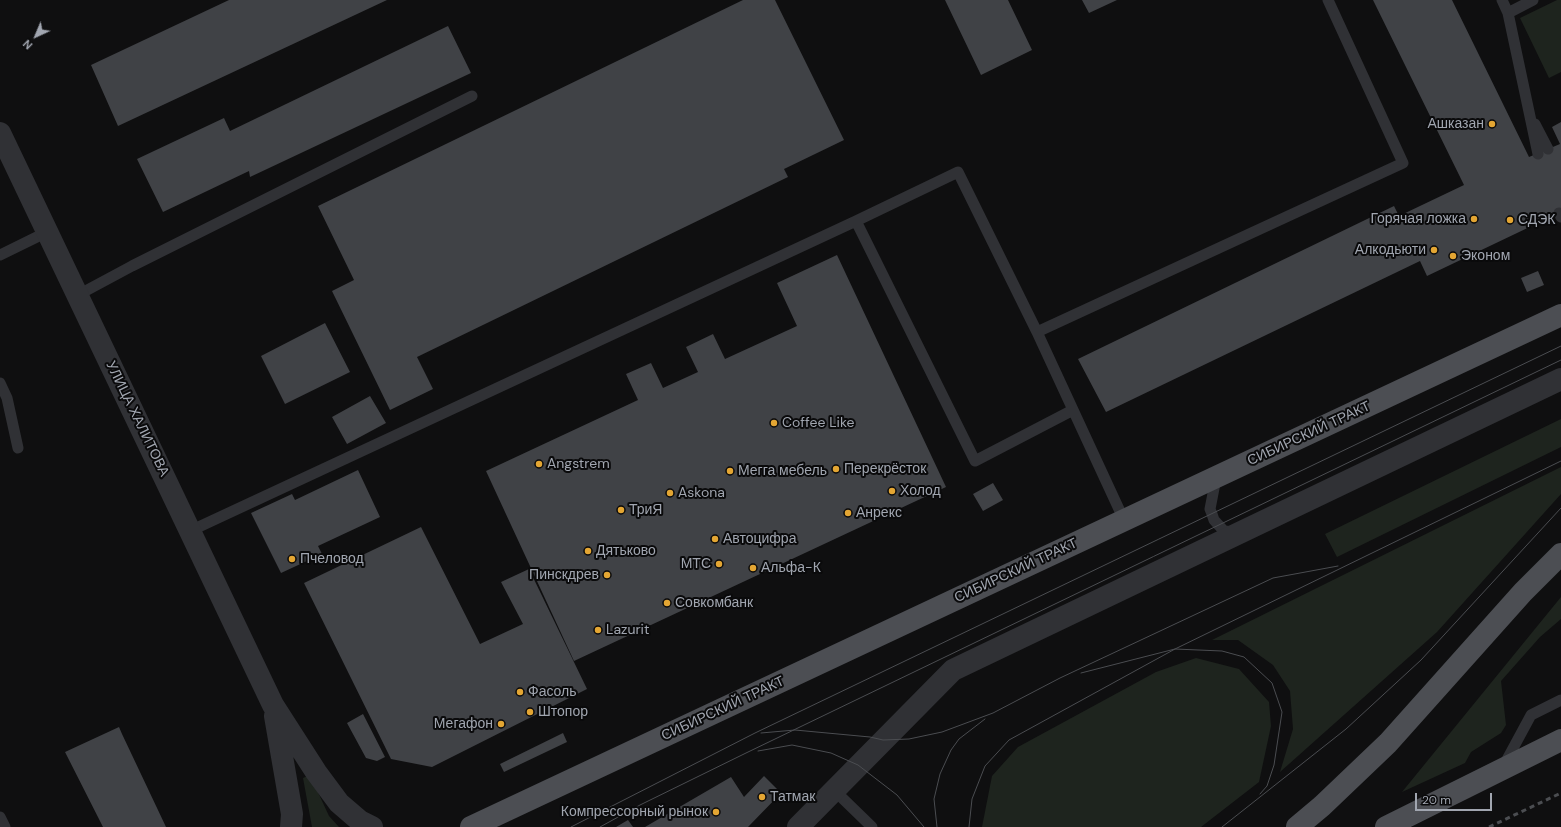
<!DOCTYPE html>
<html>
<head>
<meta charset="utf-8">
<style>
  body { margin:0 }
  #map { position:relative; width:1561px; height:827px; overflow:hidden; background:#0f0f10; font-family:"DM Sans",sans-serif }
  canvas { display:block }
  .north { position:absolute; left:16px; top:16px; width:40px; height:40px; -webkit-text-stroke:3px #0a0a0b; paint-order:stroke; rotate:224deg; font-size:11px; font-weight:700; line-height:16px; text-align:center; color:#a1a6b0 }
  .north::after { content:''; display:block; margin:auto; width:14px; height:18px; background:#a1a6b0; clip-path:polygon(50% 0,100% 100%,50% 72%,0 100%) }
  .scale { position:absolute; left:1415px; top:793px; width:77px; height:18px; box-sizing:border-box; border:2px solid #a1a6b0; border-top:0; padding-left:5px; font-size:12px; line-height:14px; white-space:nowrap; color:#a1a6b0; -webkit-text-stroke:3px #0a0a0b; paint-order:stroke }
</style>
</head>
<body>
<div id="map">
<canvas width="1561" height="827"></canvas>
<div class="north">N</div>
<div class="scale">20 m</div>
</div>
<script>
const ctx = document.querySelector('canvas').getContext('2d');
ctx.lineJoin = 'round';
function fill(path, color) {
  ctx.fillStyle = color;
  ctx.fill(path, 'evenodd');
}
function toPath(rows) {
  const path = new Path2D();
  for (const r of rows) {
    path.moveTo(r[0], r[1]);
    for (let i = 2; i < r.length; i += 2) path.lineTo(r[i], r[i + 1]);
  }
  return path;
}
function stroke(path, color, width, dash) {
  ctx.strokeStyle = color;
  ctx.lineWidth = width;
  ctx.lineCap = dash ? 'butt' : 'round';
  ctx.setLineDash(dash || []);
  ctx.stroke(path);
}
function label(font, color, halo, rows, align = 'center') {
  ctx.font = font + ' "DM Sans",sans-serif';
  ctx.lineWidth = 4;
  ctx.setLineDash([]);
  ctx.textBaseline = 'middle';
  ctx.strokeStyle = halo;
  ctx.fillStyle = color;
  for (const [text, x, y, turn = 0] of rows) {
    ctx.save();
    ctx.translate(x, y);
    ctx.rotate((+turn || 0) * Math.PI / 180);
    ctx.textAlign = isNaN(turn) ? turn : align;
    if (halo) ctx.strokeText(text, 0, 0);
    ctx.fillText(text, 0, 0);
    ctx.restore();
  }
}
const green = toPath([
  [1557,0,1561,0,1561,72,1549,78,1520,18],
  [1561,419,1561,447,1337,557,1325,534],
  [1561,467,1561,494,1437,632,1280,772,1293,729,1290,691,1273,665,1238,640,1212,640],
  [1561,597,1561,619,1540,637,1501,681,1506,725,1501,733,1471,752,1465,763,1402,792],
  [1196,658,1239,669,1269,702,1271,726,1259,782,1201,827,982,827,992,776,1018,747,1156,672],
  [310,775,329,816,339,827,312,827,303,778]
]);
const building = toPath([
  [229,0,387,0,118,126,91,65],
  [743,0,775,0,844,140,784,169,788,177,417,357,433,389,390,410,332,291,354,280,318,206],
  [945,0,1008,0,1032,50,981,75],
  [1082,0,1117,0,1089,13],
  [1373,0,1452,0,1529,157,1560,144,1552,127,1561,122,1561,212,1427,276,1420,261,1106,412,1078,359,1394,206,1399,216,1464,185],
  [448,26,471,73,250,177,249,171,163,212,137,159,224,118,230,131],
  [837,255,946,487,574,661,486,471,638,400,626,374,651,363,663,388,698,372,686,347,713,334,725,359,797,326,777,283],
  [1538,271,1544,285,1527,292,1521,278],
  [325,323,350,372,285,404,261,356],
  [370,396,386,423,347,444,332,417],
  [358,470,380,517,318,546,322,554,281,573,251,513,292,494,295,500],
  [993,483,1003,500,983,511,973,494],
  [421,527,480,644,523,624,501,582,529,569,587,689,432,767,391,759,304,583],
  [363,714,385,757,377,761,366,758,347,723],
  [119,727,122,734,166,827,103,827,65,752],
  [563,733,567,742,504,772,500,764],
  [764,776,781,793,748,827,645,827,731,777,744,797],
  [628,820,633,827,616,827]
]);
const service = toPath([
  [1502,0,1508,13,1538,154],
  [1508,13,1533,0],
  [1535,124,1548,149],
  [1559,213,1561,217],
  [856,221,975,461,1073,410],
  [0,255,47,232],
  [78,295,132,266,472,96],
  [0,383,7,398,18,448],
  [1216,478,1210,509,1212,514,1214,520,1224,531,1235,532],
  [1124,520,1037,332,1403,163,1328,0],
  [190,531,856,221,958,172,1037,332],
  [1504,765,1531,715,1561,700],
  [837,793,872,827],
  [0,817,5,827]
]);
const minor = toPath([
  [798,827,953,670,1561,379]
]);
const tertiary = toPath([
  [0,133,273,705,316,772,339,803,360,821,372,827],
  [275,716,292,814,291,827]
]);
const primary = toPath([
  [471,827,1561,315],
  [1297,827,1322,806,1388,743,1523,592,1561,554],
  [1386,827,1561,740]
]);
const tram = toPath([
  [1081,673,1175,649,1222,651,1244,657,1272,683,1282,712,1274,765,1267,786,1260,794],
  [761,733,795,730,870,737,883,740,909,739,942,732,993,713,1060,678,1273,578,1338,566],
  [758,751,792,745,831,753,858,765,897,795,924,827],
  [571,827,755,733,1561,346],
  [600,827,640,805,746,753,1561,360],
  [937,827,934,799,940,774,951,750,959,739,985,719],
  [969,827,972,799,985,766,1009,740,1175,649,1561,461],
  [1222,827,1346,729,1421,660,1561,508]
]);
const rail = toPath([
  [1489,827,1561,793]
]);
const markers = [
  [1492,124,4,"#e4a633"],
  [1474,219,4,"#e4a633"],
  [1510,220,4,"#e4a633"],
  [1434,250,4,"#e4a633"],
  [1453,256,4,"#e4a633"],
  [774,423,4,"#e4a633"],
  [539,464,4,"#e4a633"],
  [836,469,4,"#e4a633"],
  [730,471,4,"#e4a633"],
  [892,491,4,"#e4a633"],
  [670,493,4,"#e4a633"],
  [621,510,4,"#e4a633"],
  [848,513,4,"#e4a633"],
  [715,539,4,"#e4a633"],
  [588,551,4,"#e4a633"],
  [292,559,4,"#e4a633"],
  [719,564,4,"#e4a633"],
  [753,568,4,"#e4a633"],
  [607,575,4,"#e4a633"],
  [667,603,4,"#e4a633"],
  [598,630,4,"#e4a633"],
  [520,692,4,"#e4a633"],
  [530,712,4,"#e4a633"],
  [501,724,4,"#e4a633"],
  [762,797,4,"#e4a633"],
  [716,812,4,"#e4a633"]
];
const poiNames = [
  ["Ашказан",1484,124,"right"],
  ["Горячая ложка",1466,219,"right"],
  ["СДЭК",1518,220],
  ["Алкодьюти",1426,250,"right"],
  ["Эконом",1461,256],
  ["Coffee Like",782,423],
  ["Angstrem",547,464],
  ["Перекрёсток",844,469],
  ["Мегга мебель",738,471],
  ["Холод",900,491],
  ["Askona",678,493],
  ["ТриЯ",629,510],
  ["Анрекс",856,513],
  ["Автоцифра",723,539],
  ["Дятьково",596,551],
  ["Пчеловод",300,559],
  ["МТС",711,564,"right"],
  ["Альфа-К",761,568],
  ["Пинскдрев",599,575,"right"],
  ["Совкомбанк",675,603],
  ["Lazurit",606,630],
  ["Фасоль",528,692],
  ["Штопор",538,712],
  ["Мегафон",493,724,"right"],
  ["Татмак",770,797],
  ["Компрессорный рынок",708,812,"right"]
];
const streetNames = [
  ["УЛИЦА ХАЛИТОВА",137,419,64],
  ["СИБИРСКИЙ ТРАКТ",1309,434,-25],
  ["СИБИРСКИЙ ТРАКТ",1016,571,-25],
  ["СИБИРСКИЙ ТРАКТ",723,709,-25]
];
fill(green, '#1e241e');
fill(building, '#404246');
stroke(service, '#303135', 11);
stroke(minor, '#303135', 22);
stroke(tertiary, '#303135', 22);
stroke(primary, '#4c4e53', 22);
stroke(tram, '#4b4d51', 1);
stroke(rail, '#4b4d51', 3, [5, 4]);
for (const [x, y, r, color] of markers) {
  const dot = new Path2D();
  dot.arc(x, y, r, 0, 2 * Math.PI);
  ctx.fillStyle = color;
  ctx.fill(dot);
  stroke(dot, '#0a0a0b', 1.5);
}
label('14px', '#a1a6b0', '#0a0a0b', poiNames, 'left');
label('14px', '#a1a6b0', '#0a0a0b', streetNames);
</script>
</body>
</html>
